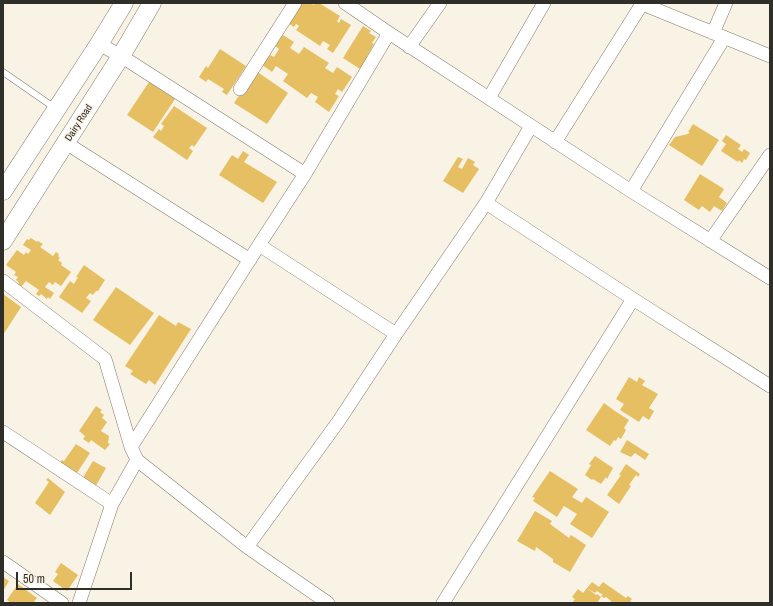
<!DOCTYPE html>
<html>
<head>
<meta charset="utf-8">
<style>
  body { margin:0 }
  #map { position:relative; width:773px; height:606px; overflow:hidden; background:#f9f3e5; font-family:"Archivo Narrow",sans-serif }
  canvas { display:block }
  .frame { position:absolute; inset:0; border:4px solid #302e29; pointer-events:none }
  .scale { position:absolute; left:16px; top:572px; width:116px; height:18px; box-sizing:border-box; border:2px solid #302e29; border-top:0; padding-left:5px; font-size:12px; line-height:14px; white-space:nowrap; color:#302e29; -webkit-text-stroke:3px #f9f3e5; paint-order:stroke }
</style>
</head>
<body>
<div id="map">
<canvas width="773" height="606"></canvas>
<div class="frame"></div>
<div class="scale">50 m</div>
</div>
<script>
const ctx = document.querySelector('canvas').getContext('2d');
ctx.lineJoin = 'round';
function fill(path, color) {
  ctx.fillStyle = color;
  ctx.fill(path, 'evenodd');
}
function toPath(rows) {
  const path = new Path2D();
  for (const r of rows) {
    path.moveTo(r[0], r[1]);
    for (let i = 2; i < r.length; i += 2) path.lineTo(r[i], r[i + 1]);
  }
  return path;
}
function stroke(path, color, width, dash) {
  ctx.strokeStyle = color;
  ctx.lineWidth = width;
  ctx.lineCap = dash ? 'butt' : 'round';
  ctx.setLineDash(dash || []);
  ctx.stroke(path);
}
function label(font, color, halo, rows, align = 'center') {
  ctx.font = font + ' "Archivo Narrow",sans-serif';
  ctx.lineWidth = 3;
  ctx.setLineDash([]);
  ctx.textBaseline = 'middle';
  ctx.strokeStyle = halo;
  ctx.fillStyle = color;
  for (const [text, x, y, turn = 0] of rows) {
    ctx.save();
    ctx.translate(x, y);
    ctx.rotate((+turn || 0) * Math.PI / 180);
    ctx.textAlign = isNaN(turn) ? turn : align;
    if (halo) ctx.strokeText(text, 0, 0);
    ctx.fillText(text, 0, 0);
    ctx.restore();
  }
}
const building = toPath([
  [299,3,310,3,314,5,315,3,319,3,340,16,337,21,339,23,341,19,351,25,333,53,327,49,330,45,323,41,320,46,296,30,299,26,296,24,294,27,286,22],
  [363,26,371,31,369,33,376,37,372,43,374,44,367,56,368,57,360,69,343,58],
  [283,35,294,42,290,48,299,54,304,47,329,63,325,68,333,73,337,67,352,77,342,92,338,89,335,94,339,96,329,112,315,102,318,97,311,93,307,98,283,81,288,74,276,66,272,72,262,65,270,55,274,57,279,49,275,46],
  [220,49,246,66,227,95,222,92,224,89,208,79,206,82,199,77,206,66,208,68],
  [256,71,288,93,267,124,234,103],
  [149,82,175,99,153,132,127,115],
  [174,106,207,128,194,147,192,145,189,148,193,151,187,160,153,137,159,129,161,131,164,126,161,124],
  [693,124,719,140,702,166,669,145,675,137,688,134,690,132,688,132],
  [726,135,741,145,738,149,742,152,744,149,750,153,746,160,744,159,742,163,739,160,738,162,721,151,726,144,722,141],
  [243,151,249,155,244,162,277,182,263,203,219,175,232,155,238,159],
  [458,157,463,159,458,167,462,169,468,158,475,162,473,165,479,169,463,193,443,181],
  [700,174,724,189,719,197,727,203,722,211,714,206,710,212,702,206,699,210,684,200],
  [31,238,37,242,38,241,43,244,40,247,53,256,56,252,59,254,58,256,60,258,58,260,62,263,61,265,71,272,61,286,55,282,53,285,49,282,45,287,54,293,50,299,48,297,47,299,41,294,39,296,36,294,39,290,26,281,21,287,18,284,19,282,16,280,18,277,14,275,16,272,6,265,17,250,24,255,26,252,28,254,31,250,23,245,27,239,29,240],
  [84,265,105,280,98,291,96,291,93,295,90,293,86,298,91,301,82,313,59,297,70,281,74,284,78,277,76,277],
  [116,287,154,313,130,345,93,320],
  [3,294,21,307,3,335],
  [159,315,176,326,178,322,191,329,155,385,149,380,146,384,130,374,133,371,125,366],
  [629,377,637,382,639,377,645,381,642,385,658,394,649,408,654,411,649,420,643,416,639,422,620,410,624,404,616,399],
  [604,403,615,411,629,420,624,428,626,430,621,439,618,437,616,441,614,440,610,446,586,430],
  [96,406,102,410,100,412,104,415,102,418,107,422,101,431,109,436,108,443,110,444,105,450,91,440,89,443,83,439,85,436,79,431],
  [627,440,649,454,645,460,635,453,631,457,620,452],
  [76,444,90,453,75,476,58,465,62,460,64,461],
  [595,456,613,468,607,479,606,477,601,484,593,479,592,480,585,475,591,465,589,464],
  [93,461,106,468,94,489,81,481],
  [626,464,640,474,638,477,636,475,629,485,631,486,619,504,607,495,621,475,619,475],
  [550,471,578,489,572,497,582,503,586,497,609,512,592,538,570,524,577,514,564,506,557,517,533,501,535,498,532,497],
  [48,478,65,492,50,515,35,503,49,482,46,480],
  [535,511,552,521,550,524,569,538,571,535,586,545,570,572,553,562,553,559,536,547,535,551,517,541],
  [61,563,78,575,67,591,53,581,58,574,55,572],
  [3,577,9,581,3,591],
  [592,582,599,587,603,582,626,598,628,596,632,599,630,601,633,603,611,603,611,601,606,597,604,598,601,596,603,595,597,591,595,593,587,588],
  [18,584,37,598,33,603,11,603,7,600],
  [587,588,596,595,597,594,601,597,597,603,572,603,575,599,572,597,578,589,583,593]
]);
const service = toPath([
  [3,72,55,108]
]);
const minor = toPath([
  [345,3,389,33,631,191,770,278],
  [640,3,770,56],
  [713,33,726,3],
  [99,44,121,56,305,174],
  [409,47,440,3],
  [240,89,295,3],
  [489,98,544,3],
  [555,142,642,4],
  [66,143,250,260],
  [631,191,724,38],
  [486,203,633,299,770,386],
  [710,241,770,155],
  [259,245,396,334],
  [3,281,105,359,131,447,137,460,247,547,328,603],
  [3,432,112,504],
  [131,447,259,245,305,174,389,33],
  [247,547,338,422,396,334,486,203,531,126],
  [3,562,62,603],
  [79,603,112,504,137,460],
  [443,603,633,299]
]);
const secondary = toPath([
  [3,191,99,44,124,3],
  [3,241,121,56,152,3]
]);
const streetNames = [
  ["Dairy Road",79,123,-57]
];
fill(building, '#e5bf62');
stroke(service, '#827d71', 7);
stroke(minor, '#827d71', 14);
stroke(secondary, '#827d71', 19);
stroke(service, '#fff', 6);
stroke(minor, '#fff', 13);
stroke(secondary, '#fff', 18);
label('10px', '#302e29', '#f9f3e5', streetNames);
</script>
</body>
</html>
